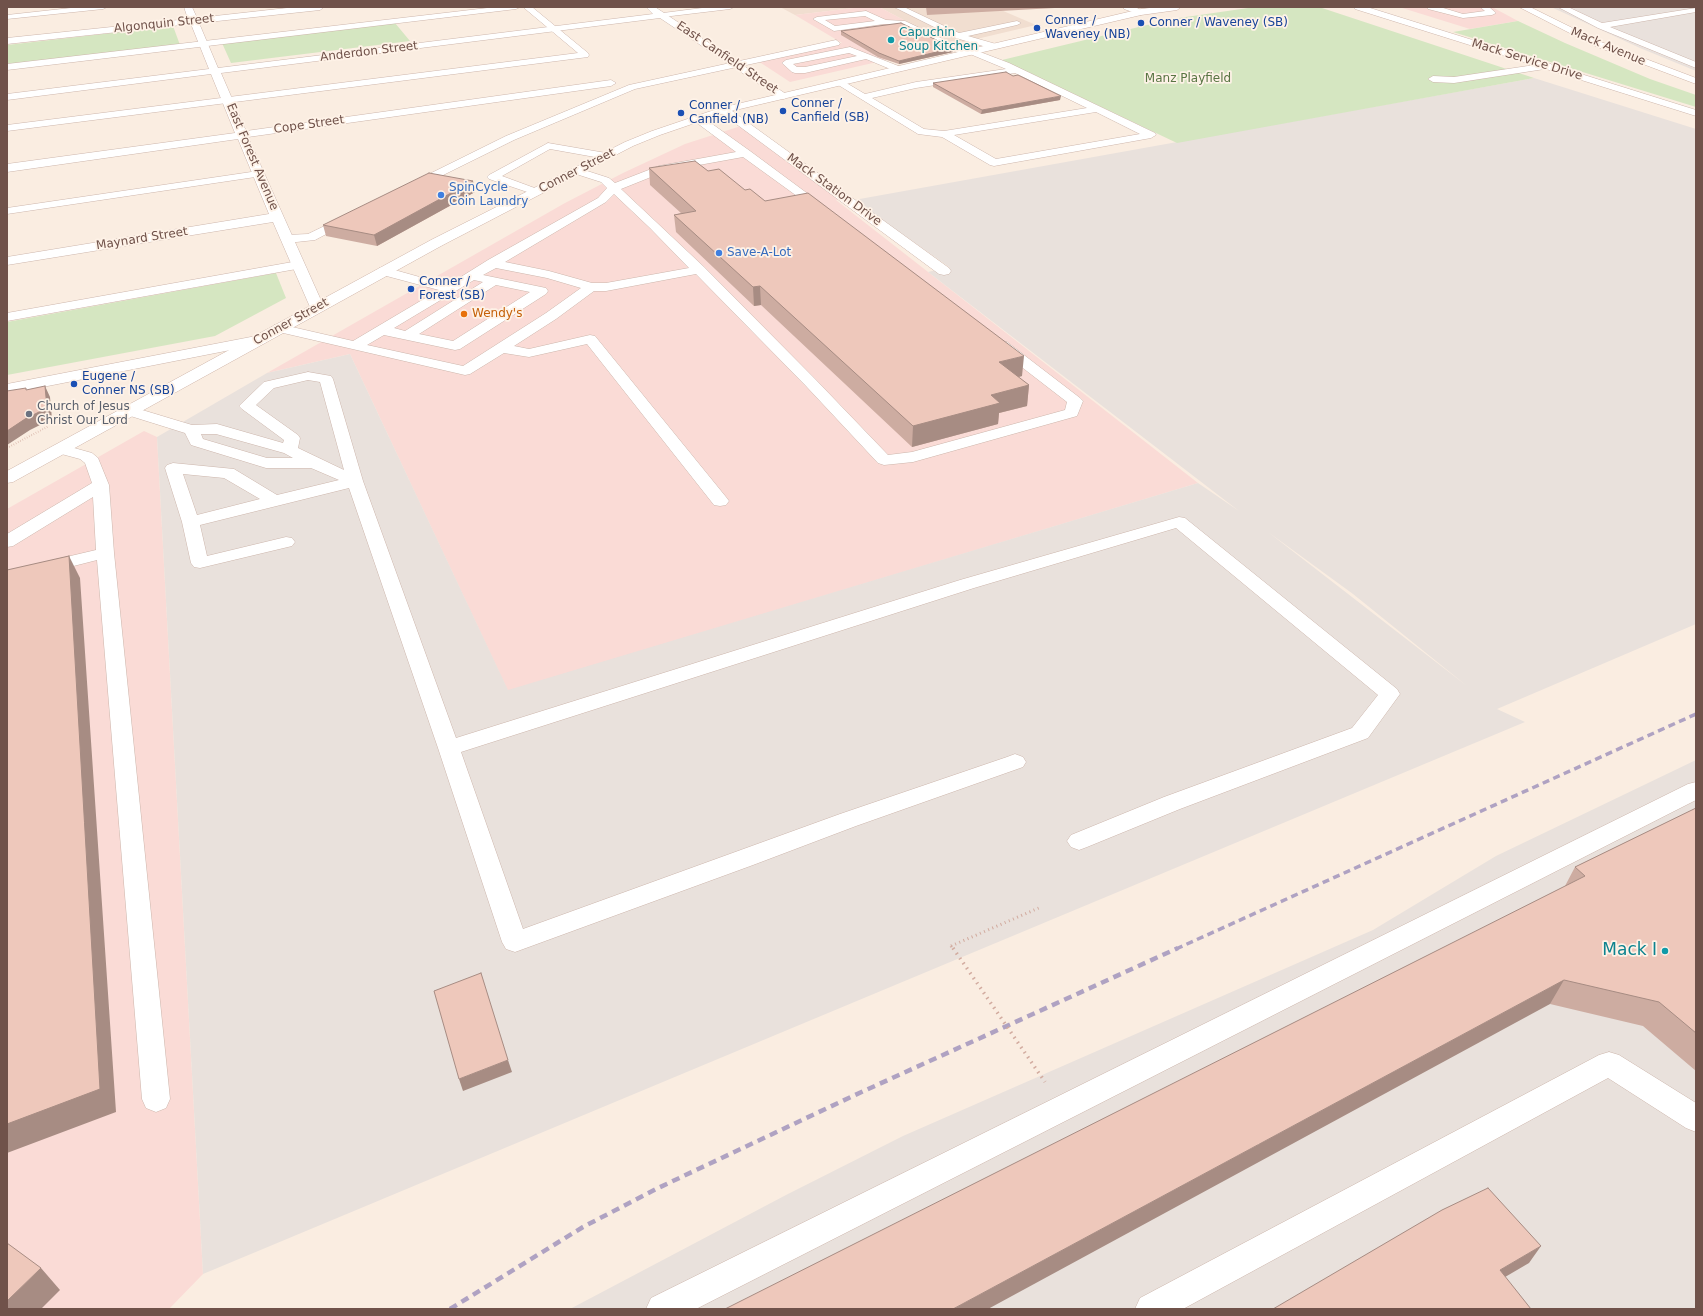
<!DOCTYPE html>
<html>
<head>
<meta charset="utf-8">
<style>
  body { margin:0 }
  #map { position:relative; width:1703px; height:1316px; overflow:hidden; background:#faede1; font-family:"DejaVu Sans",sans-serif }
  canvas { display:block }
  .frame { position:absolute; inset:0; border:8px solid #70524a; pointer-events:none }
</style>
</head>
<body>
<div id="map">
<canvas width="1703" height="1316"></canvas>
<div class="frame"></div>
</div>
<script>
const ctx = document.querySelector('canvas').getContext('2d');
ctx.lineJoin = 'round';
function fill(path, color) {
  ctx.fillStyle = color;
  ctx.fill(path, 'evenodd');
}
function toPath(rows) {
  const path = new Path2D();
  for (const r of rows) {
    path.moveTo(r[0], r[1]);
    for (let i = 2; i < r.length; i += 2) path.lineTo(r[i], r[i + 1]);
  }
  return path;
}
function stroke(path, color, width, dash) {
  ctx.strokeStyle = color;
  ctx.lineWidth = width;
  ctx.lineCap = dash ? 'butt' : 'round';
  ctx.setLineDash(dash || []);
  ctx.stroke(path);
}
function label(font, color, halo, rows, align = 'center') {
  ctx.font = font + ' "DejaVu Sans",sans-serif';
  ctx.lineWidth = 3.5;
  ctx.setLineDash([]);
  ctx.textBaseline = 'middle';
  ctx.strokeStyle = halo;
  ctx.fillStyle = color;
  for (const [text, x, y, turn = 0] of rows) {
    ctx.save();
    ctx.translate(x, y);
    ctx.rotate((+turn || 0) * Math.PI / 180);
    ctx.textAlign = isNaN(turn) ? turn : align;
    if (halo) ctx.strokeText(text, 0, 0);
    ctx.fillText(text, 0, 0);
    ctx.restore();
  }
}
const residential = toPath([
  [780,7,862,7,795,15],
  [879,7,994,7,1036,25,951,45]
]);
const commercial = toPath([
  [862,7,879,7,951,45,790,82,758,61,842,43,795,15],
  [1399,7,1492,7,1518,21,1470,29],
  [744,125,844,198,836,200,1198,483,508,691,350,354,267,373,565,203,623,173,685,144],
  [144,431,157,437,203,1274,169,1309,7,1309,7,509]
]);
const industrial = toPath([
  [1551,7,1696,7,1696,71,1640,48],
  [1534,78,1696,129,1696,624,1497,709,1525,722,203,1274,157,437,267,373,350,354,508,690,1198,483,1239,511,928,272,949,267,854,200],
  [1268,532,1353,594,1467,686],
  [1696,760,1696,1309,570,1309,786,1195,903,1136,1373,930,1496,856]
]);
const green = toPath([
  [1255,7,1319,7,1534,78,1177,143,1002,60,1172,19],
  [1518,21,1565,43,1650,79,1696,95,1696,107,1453,32],
  [395,23,410,41,231,63,222,43],
  [173,26,180,45,7,66,7,45],
  [276,273,286,298,215,336,7,375,7,322]
]);
const pathFar1 = toPath([
  [7,448,49,426]
]);
const path = toPath([
  [951,946,1041,907]
]);
const lane = toPath([
  [80,7,107,7,103,9,7,19,7,15,80,7],
  [496,7,520,7,516,9,7,70,7,64,496,7],
  [523,7,532,7,588,53,589,55,588,57,7,131,7,125,578,53,523,7],
  [710,7,734,7,730,9,663,17,659,15,663,13,710,7],
  [894,7,904,7,959,33,1017,21,1021,23,1017,25,968,36,996,44,997,46,993,49,956,38,894,7],
  [1427,7,1440,7,1463,14,1485,11,1480,7,1489,7,1496,13,1492,15,1463,18,1428,9,1427,7],
  [1558,7,1568,7,1602,23,1696,8,1696,12,1610,27,1696,62,1696,68,1598,28,1558,7],
  [866,11,886,20,905,21,968,51,975,50,1009,63,1155,133,1156,135,1151,138,994,166,990,165,942,137,918,134,835,83,837,81,843,81,865,94,916,82,1006,69,970,54,963,55,900,25,884,24,834,31,813,19,817,17,866,11],
  [865,16,875,21,835,26,825,20,865,16],
  [1015,73,1087,108,944,131,924,129,872,98,916,88,1015,73],
  [1096,112,1140,134,996,159,954,135,1096,112],
  [836,40,840,43,839,45,635,89,514,140,417,188,409,188,407,186,409,184,506,136,629,85,836,40],
  [850,47,901,67,903,69,901,71,895,71,866,59,805,73,795,73,792,72,782,63,786,60,850,47],
  [849,53,857,56,805,67,797,67,793,64,849,53],
  [1548,63,1551,64,1552,66,1551,68,1454,83,1433,82,1428,79,1433,76,1454,77,1548,63],
  [697,115,701,116,750,151,827,208,829,210,827,212,819,212,743,157,666,171,621,189,704,267,816,380,888,455,912,452,1065,410,1067,402,997,348,995,345,997,342,1002,341,1007,342,1080,398,1083,401,1077,416,913,462,884,465,878,463,806,386,696,274,606,291,594,291,556,319,514,346,529,349,590,335,595,336,726,497,729,501,726,505,720,506,714,505,587,344,529,357,504,353,470,374,465,375,279,332,274,331,272,328,274,325,279,324,353,341,439,290,379,274,378,271,379,268,384,267,448,285,488,260,598,198,607,188,601,182,573,173,572,171,573,169,581,169,609,178,615,183,659,166,736,152,693,120,692,118,693,116,697,115],
  [614,194,650,228,689,268,606,283,592,283,549,271,505,262,606,202,614,194],
  [496,268,547,278,581,288,546,313,463,366,367,345,384,335,455,350,460,349,546,294,548,291,546,288,483,275,496,268],
  [474,280,483,282,405,331,394,328,474,280],
  [496,285,530,292,453,341,419,334,496,285],
  [548,143,606,153,611,156,606,159,550,149,502,176,540,190,542,192,540,194,536,195,489,179,487,177,489,175,548,143],
  [258,171,263,174,262,176,7,214,7,208,258,171],
  [349,214,353,216,355,218,353,220,315,240,287,243,283,242,281,239,283,236,287,235,308,234,349,214],
  [298,261,302,262,304,265,302,268,7,321,7,313,298,261],
  [308,372,331,376,333,379,363,481,456,738,960,580,1179,517,1185,518,1397,689,1400,694,1368,738,1180,809,1087,847,1079,850,1071,847,1067,841,1071,835,1164,797,1352,728,1378,695,1176,528,974,588,461,752,523,929,840,814,1007,757,1015,754,1023,757,1026,762,1023,767,856,826,753,865,515,952,506,949,502,942,438,748,349,488,200,525,207,556,286,537,292,538,295,542,292,546,200,568,194,567,191,563,182,522,165,468,167,465,173,463,234,469,277,495,339,480,311,468,266,468,191,445,185,433,124,414,121,411,124,408,129,406,192,425,217,424,283,443,284,440,242,409,239,406,264,382,308,372],
  [308,380,320,382,344,470,298,448,300,438,298,435,256,405,274,388,308,380],
  [201,434,216,434,284,453,293,458,267,458,203,439,201,434],
  [183,474,224,478,260,499,197,515,183,474],
  [60,444,92,453,98,458,109,485,114,553,170,1099,166,1108,156,1112,146,1108,142,1099,97,560,7,583,7,571,96,550,93,497,13,546,7,547,7,534,92,483,85,463,80,459,54,452,52,449,54,446,60,444],
  [1696,782,1696,800,696,1309,646,1309,651,1298,1688,784,1696,782],
  [1609,1052,1619,1055,1696,1103,1696,1132,1686,1128,1608,1078,1183,1309,1135,1309,1140,1298,1599,1055,1609,1052]
]);
const street = toPath([
  [184,7,192,7,197,18,296,7,324,7,320,10,199,23,218,68,653,14,647,8,655,7,789,96,784,99,780,98,660,18,221,73,246,131,611,80,616,83,611,86,248,137,324,307,322,310,317,311,312,310,310,307,273,222,7,265,7,257,269,214,238,139,7,172,7,164,235,133,211,74,7,100,7,94,209,69,191,24,7,44,7,38,188,19,184,7],
  [1123,7,1135,7,1145,12,1141,15,1124,9,1123,7],
  [1354,7,1367,7,1696,110,1696,116,1355,9,1354,7],
  [724,107,728,108,949,268,951,271,949,274,944,275,939,274,720,112,719,110,724,107],
  [256,336,261,338,264,341,261,344,7,394,7,384,256,336]
]);
const secondary = toPath([
  [1158,7,1181,7,1177,10,1141,15,727,112,660,135,633,146,441,246,13,482,7,483,7,471,431,240,625,142,652,131,720,108,1141,9,1158,7],
  [1519,7,1530,7,1601,42,1696,78,1696,84,1595,46,1519,7]
]);
const railFar1 = toPath([
  [1176,949,1696,714]
]);
const rail = toPath([
  [450,1309,583,1227,656,1189,855,1095,1178,948]
]);
const pathBridgeFar1 = toPath([
  [951,946,953,949]
]);
const pathBridge = toPath([
  [953,948,1045,1082]
]);
const wall = toPath([
  [926,7,1073,7,927,15],
  [841,31,953,48,953,52,899,64,878,57,841,35],
  [933,83,1060,100,981,114,933,87],
  [649,168,708,171,745,190,765,201,1022,376,1018,377,1029,385,1027,406,999,413,998,424,912,447,761,305,754,306,676,232,674,215,681,213,650,185],
  [473,181,475,192,377,246,326,236,323,225],
  [1696,808,1696,1071,1643,1026,1550,1004,1565,886,1575,867]
]);
const shadedWall = toPath([
  [953,48,953,52,899,64,899,61],
  [1061,96,1060,100,981,114,982,110],
  [473,181,475,192,377,246,374,235],
  [760,286,761,305,754,306,753,287],
  [1024,356,1022,376,998,383,999,362],
  [1029,385,1027,406,999,413,998,424,912,447,913,426,991,395],
  [45,386,50,397,52,419,30,430,7,445,7,431],
  [69,556,80,578,116,1112,7,1153,7,1124],
  [1564,980,1550,1004,988,1309,953,1309],
  [508,1060,512,1072,463,1091,459,1079],
  [1541,1246,1529,1263,1488,1287,1500,1270],
  [41,1268,60,1290,41,1309,7,1309,7,1301]
]);
const building = toPath([
  [901,23,953,48,899,61,879,53,841,31,901,23],
  [1006,72,1013,76,1018,75,1061,96,982,110,933,83,1006,72],
  [695,161,708,171,719,169,745,190,750,189,765,201,808,193,1024,356,999,362,1029,385,991,395,1000,403,913,426,760,286,753,287,674,215,696,211,649,168,695,161],
  [429,173,473,181,374,235,323,225,429,173],
  [45,386,47,408,25,419,7,431,7,391,26,388,26,390,45,386],
  [69,556,100,1089,7,1124,7,570,69,556],
  [1696,808,1696,1033,1659,1002,1564,980,953,1309,725,1309,1585,876,1575,867,1696,808],
  [481,973,508,1060,459,1079,434,991,481,973],
  [1488,1188,1541,1246,1500,1270,1531,1309,1273,1309,1442,1210,1488,1188],
  [7,1243,41,1268,7,1301,7,1243]
]);
const markers = [
  [1141,23,4,"#1a4fb4"],
  [1037,28,4,"#1a4fb4"],
  [891,40,4,"#0f9aa8"],
  [783,111,4,"#1a4fb4"],
  [681,113,4,"#1a4fb4"],
  [441,195,4,"#3f7fe0"],
  [719,253,4,"#3f7fe0"],
  [411,289,4,"#1a4fb4"],
  [464,314,4,"#e8710a"],
  [74,384,4,"#1a4fb4"],
  [29,414,4,"#6b7280"],
  [1665,951,4,"#0f9aa8"]
];
const farTransitnames = [
  ["Conner /",1045,21],
  ["Waveney (NB)",1045,35],
  ["Conner / Waveney (SB)",1149,23],
  ["Conner /",791,104],
  ["Canfield (SB)",791,118],
  ["Conner /",689,106],
  ["Canfield (NB)",689,120],
  ["Conner /",419,282],
  ["Forest (SB)",419,296],
  ["Eugene /",82,377],
  ["Conner NS (SB)",82,391]
];
const farStreetnames = [
  ["Algonquin Street",164,24,-6],
  ["Mack Avenue",1608,47,23],
  ["Anderdon Street",369,52,-7],
  ["East Canfield Street",727,58,34],
  ["Mack Service Drive",1527,60,17],
  ["Cope Street",309,125,-8],
  ["East Forest Avenue",252,157,67],
  ["Conner Street",577,171,-27],
  ["Mack Station Drive",834,190,36],
  ["Maynard Street",142,239,-9],
  ["Conner Street",291,322,-29]
];
const farCulturenames = [
  ["Capuchin",899,33],
  ["Soup Kitchen",899,47]
];
const farParknames = [
  ["Manz Playfield",1188,79]
];
const farShopnames = [
  ["SpinCycle",449,188],
  ["Coin Laundry",449,202],
  ["Save-A-Lot",727,253]
];
const farFoodnames = [
  ["Wendy's",472,314]
];
const farWorshipnames = [
  ["Church of Jesus",37,407],
  ["Christ Our Lord",37,421]
];
const nearCulturenames = [
  ["Mack I",1657,951]
];
fill(residential, '#f1ded0');
fill(commercial, '#fadbd6');
fill(industrial, '#e9e1dc');
fill(green, '#d5e6c1');
stroke(lane, '#cdb6ac', 1);
stroke(street, '#cdb6ac', 1);
stroke(secondary, '#cfb5a9', 1);
stroke(pathFar1, '#d2ab9f', 2, [0.5, 2]);
stroke(path, '#d2ab9f', 3, [1, 3.5]);
fill(lane, '#fff');
fill(street, '#fff');
fill(secondary, '#fff');
stroke(railFar1, '#afa2c2', 3.5, [7, 4.5]);
stroke(rail, '#afa2c2', 4.5, [8, 5.5]);
stroke(pathBridgeFar1, '#d2ab9f', 3, [1, 3.5]);
stroke(pathBridge, '#d2ab9f', 3.5, [1.5, 4.5]);
fill(wall, '#cdaca1');
fill(shadedWall, '#a78c83');
fill(building, '#eec8bb');
stroke(building, '#a78c83', 1);
for (const [x, y, r, color] of markers) {
  const dot = new Path2D();
  dot.arc(x, y, r, 0, 2 * Math.PI);
  ctx.fillStyle = color;
  ctx.fill(dot);
  stroke(dot, '#fef2e7', 1.5);
}
label('12px', '#164399', '#fef2e7', farTransitnames, 'left');
label('12px', '#70524a', '#fef2e7', farStreetnames);
label('12px', '#0d838f', '#fef2e7', farCulturenames, 'left');
label('12px', '#597543', '#fef2e7', farParknames);
label('12px', '#366cbe', '#fef2e7', farShopnames, 'left');
label('12px', '#c56008', '#fef2e7', farFoodnames, 'left');
label('12px', '#5b616d', '#fef2e7', farWorshipnames, 'left');
label('17px', '#0d838f', '#fef2e7', nearCulturenames, 'right');
</script>
</body>
</html>
